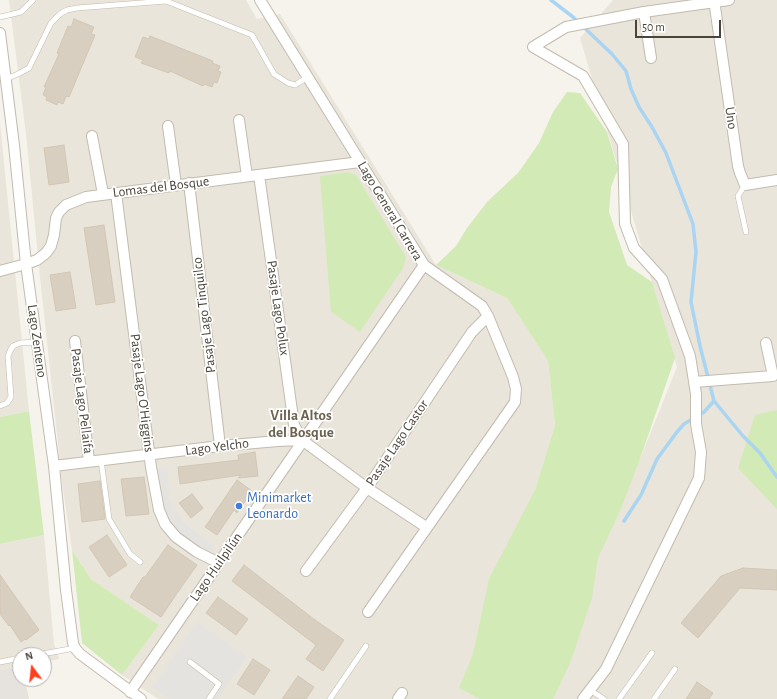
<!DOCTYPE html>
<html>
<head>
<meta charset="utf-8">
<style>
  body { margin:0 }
  #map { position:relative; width:777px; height:699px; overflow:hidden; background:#f6f3ec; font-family:"Alegreya Sans",sans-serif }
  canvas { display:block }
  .north { position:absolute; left:12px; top:647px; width:40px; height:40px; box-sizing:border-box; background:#fff; border:1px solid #b7b4b0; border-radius:50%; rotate:345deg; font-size:11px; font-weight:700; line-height:16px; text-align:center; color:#4b4439 }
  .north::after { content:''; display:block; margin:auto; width:14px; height:18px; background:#fc3f1d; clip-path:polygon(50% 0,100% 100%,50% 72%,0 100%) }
  .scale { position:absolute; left:635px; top:20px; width:86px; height:18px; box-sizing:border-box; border:2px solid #4b4439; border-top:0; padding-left:5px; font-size:12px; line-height:14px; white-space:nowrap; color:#4b4439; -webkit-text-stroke:3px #fff; paint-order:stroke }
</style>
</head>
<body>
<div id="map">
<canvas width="777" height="699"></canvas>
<div class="north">N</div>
<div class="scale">50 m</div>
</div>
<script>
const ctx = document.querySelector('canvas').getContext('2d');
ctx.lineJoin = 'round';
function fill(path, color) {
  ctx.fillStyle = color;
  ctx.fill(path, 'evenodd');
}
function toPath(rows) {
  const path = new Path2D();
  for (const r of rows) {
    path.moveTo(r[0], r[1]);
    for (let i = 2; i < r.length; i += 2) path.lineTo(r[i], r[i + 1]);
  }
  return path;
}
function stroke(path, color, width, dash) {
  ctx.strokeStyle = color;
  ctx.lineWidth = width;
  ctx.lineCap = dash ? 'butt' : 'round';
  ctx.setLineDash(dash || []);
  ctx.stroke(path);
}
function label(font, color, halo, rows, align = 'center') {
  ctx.font = font + ' "Alegreya Sans",sans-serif';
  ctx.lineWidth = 3.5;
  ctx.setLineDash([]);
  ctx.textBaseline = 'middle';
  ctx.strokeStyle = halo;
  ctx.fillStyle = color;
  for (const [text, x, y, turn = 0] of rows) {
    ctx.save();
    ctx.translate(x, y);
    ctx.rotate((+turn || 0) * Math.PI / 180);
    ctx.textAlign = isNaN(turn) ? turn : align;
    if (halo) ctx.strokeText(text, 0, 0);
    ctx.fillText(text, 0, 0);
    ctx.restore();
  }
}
const residential = toPath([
  [9,0,246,0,257,19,280,14,436,265,507,298,548,361,555,425,535,490,634,474,677,367,580,38,613,0,777,0,777,699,158,699,122,675,159,625,91,579,72,550,62,482,40,277,26,134],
  [0,123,29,411,0,417],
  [44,535,54,644,59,659,44,662,44,655,20,655,20,666,0,670,0,544]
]);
const industrial = toPath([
  [20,666,20,679,25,679,29,699,0,699,0,670]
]);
const green = toPath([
  [567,92,580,93,607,132,618,169,611,187,609,212,627,265,652,282,675,358,640,459,620,511,598,558,592,598,571,661,553,699,480,699,459,688,473,654,489,579,535,490,555,425,548,361,507,298,436,265,456,246,467,228,487,202,518,173,539,143,553,112],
  [348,172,356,175,406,257,403,268,360,332,331,312,320,176],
  [777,410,777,509,738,468,755,415],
  [29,411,44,535,0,544,0,417],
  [72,550,91,579,159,625,122,675,82,643]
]);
const parking = toPath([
  [167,467,170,500,183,522,215,546,208,555,175,531,161,506,156,469],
  [197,622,247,656,218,699,169,699,153,688]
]);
const stream = toPath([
  [551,0,573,17,612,54,626,71,631,89,639,107,652,127,666,153,693,224,696,252,691,302,700,346,714,401,743,436,760,453,777,477],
  [624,521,641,495,657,459,677,432,684,424,704,412,714,401]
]);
const building = toPath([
  [74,19,94,27,91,34,95,35,69,97,66,96,63,104,58,102,57,105,46,100,47,97,43,95,46,87,44,87,59,54,57,53,68,26,71,27,74,19],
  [150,36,213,61,212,63,220,66,218,71,221,72,217,83,214,82,212,87,204,84,203,86,170,71,169,73,141,63,143,60,135,57,143,37,149,39,150,36],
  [64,145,69,182,49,185,44,148,64,145],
  [104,225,115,302,96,305,84,228,104,225],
  [70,272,76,308,56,311,50,275,70,272],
  [255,452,258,476,238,478,241,475,180,484,178,467,239,460,238,455,255,452],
  [144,477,149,514,126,516,121,479,144,477],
  [237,480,252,491,237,513,234,510,217,535,205,527,237,480],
  [100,481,105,519,82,522,78,484,100,481],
  [192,494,203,508,191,518,179,503,192,494],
  [107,535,127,565,109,577,89,547,107,535],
  [168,545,197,565,182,586,161,617,130,597,143,577,145,577,168,545],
  [244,565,315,620,344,640,323,671,306,659,316,645,232,581,244,565],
  [743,568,777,570,777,590,740,588,698,638,681,623,721,576,743,568],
  [0,575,39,630,26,640,25,639,21,642,10,625,9,626,0,614,0,575],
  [218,597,248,619,236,635,206,613,218,597],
  [253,659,270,670,254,695,237,684,253,659],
  [298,676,314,687,306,699,282,699,298,676],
  [697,682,713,693,709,699,686,699,697,682]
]);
const lane = toPath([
  [0,17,21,12,33,0],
  [6,79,18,74,29,68,51,23,60,14,67,10,77,8,166,1,252,35,274,74,288,83,295,85],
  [298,83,308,77],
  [745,185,738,196,746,232],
  [0,406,7,403,11,397,8,356,11,349,13,346,20,343,37,342],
  [101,460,109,519,130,554,140,562],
  [37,655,75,648],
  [0,662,20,658],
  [190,662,219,684,209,699],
  [590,690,604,699],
  [330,699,366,646],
  [619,699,652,653],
  [654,699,675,669]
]);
const street = toPath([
  [260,0,424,265,482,306,488,316,513,377,516,389,515,402,368,612],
  [714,0,738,166,740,173,745,185,777,180],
  [644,12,651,58],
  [0,33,14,145,26,264,54,466,66,590,73,643,75,648,80,654,141,699],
  [239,120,247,176],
  [168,126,176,185],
  [92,136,103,194],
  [259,175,294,425,302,440],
  [189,183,220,446],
  [116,193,151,467,159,510,165,524,176,537,197,552,219,563],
  [0,271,26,264,37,260,46,253,51,246,54,235,56,218,59,212,66,205,86,197,360,162],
  [75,341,89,461],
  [694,382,773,376,766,343],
  [54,466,220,446,278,441,302,440,367,488,426,527],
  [306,571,367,488,472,332,488,316],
  [130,692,424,265],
  [398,699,402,693],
  [583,699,606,669,699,478,701,452,696,424,696,394,690,356,662,279,634,248,625,224,623,144,583,76,533,47,566,27,644,12,729,0]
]);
const markers = [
  [239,506,4,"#3f7fe0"]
];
const streetNames = [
  ["Uno",731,118,82],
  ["Lomas del Bosque",161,187,-7],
  ["Lago General Carrera",390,211,59],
  ["Pasaje Lago Polux",278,308,82],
  ["Pasaje Lago Tinquilco",204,315,-97],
  ["Lago Zenteno",37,341,82],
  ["Pasaje Lago O'Higgins",142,393,83],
  ["Pasaje Lago Pellaifa",82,401,83],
  ["Pasaje Lago Castor",397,443,-56],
  ["Lago Yelcho",217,447,-7],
  ["Lago Huilpilún",216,567,-55]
];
const shopNames = [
  ["Minimarket",247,498],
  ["Leonardo",247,514]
];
const neighbourhoodNames = [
  ["Villa Altos",301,415],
  ["del Bosque",301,432]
];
fill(residential, '#eae5da');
fill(industrial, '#e6e2dd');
fill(green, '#d2eab5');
fill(parking, '#e5e3e0');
stroke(stream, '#a9d4f2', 3.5);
fill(building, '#d8cfc1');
stroke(building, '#d3c7b4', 1);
stroke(lane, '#c2bbae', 6);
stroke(street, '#c2bbae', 12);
stroke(lane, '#fff', 5);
stroke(street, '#fff', 10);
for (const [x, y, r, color] of markers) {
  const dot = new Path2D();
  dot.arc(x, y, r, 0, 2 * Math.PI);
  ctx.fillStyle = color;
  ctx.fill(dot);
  stroke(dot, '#fff', 1.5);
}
label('14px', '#4b4439', '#fff', streetNames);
label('14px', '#366cbe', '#fff', shopNames, 'left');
label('bold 15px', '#6e6250', '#fff', neighbourhoodNames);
</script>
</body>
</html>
